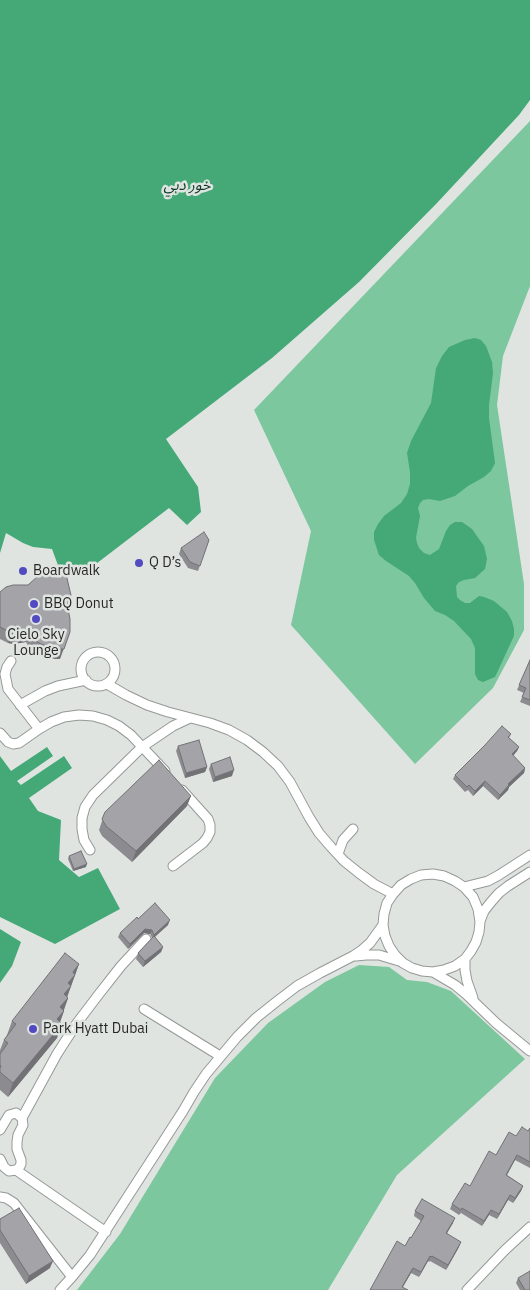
<!DOCTYPE html>
<html>
<head>
<meta charset="utf-8">
<style>
  body { margin:0 }
  canvas { display:block; background:#dfe4e1 }
</style>
</head>
<body>
<canvas width="530" height="1290"></canvas>
<script>
const ctx = document.querySelector('canvas').getContext('2d');
ctx.lineJoin = 'round';
function fill(path, color) {
  ctx.fillStyle = color;
  ctx.fill(path, 'evenodd');
}
function toPath(rows) {
  const path = new Path2D();
  for (const r of rows) {
    if (r.length === 3) {
      path.moveTo(r[0] + r[2], r[1]);
      path.arc(r[0], r[1], r[2], 0, 2 * Math.PI);
      continue;
    }
    path.moveTo(r[0], r[1]);
    for (let i = 2; i < r.length; i += 2) path.lineTo(r[i], r[i + 1]);
  }
  return path;
}
function stroke(path, color, width, dash) {
  ctx.strokeStyle = color;
  ctx.lineWidth = width;
  ctx.lineCap = dash ? 'butt' : 'round';
  ctx.setLineDash(dash || []);
  ctx.stroke(path);
}
function label(font, color, halo, rows, align = 'center') {
  ctx.font = font + ' "IBM Plex Sans","Noto Sans Arabic",sans-serif';
  ctx.lineWidth = 5;
  ctx.setLineDash([]);
  ctx.textBaseline = 'middle';
  ctx.strokeStyle = halo;
  ctx.fillStyle = color;
  for (const [text, x, y, turn = 0] of rows) {
    ctx.save();
    ctx.translate(x, y);
    ctx.rotate((+turn || 0) * Math.PI / 180);
    ctx.textAlign = isNaN(turn) ? turn : align;
    if (halo) ctx.strokeText(text, 0, 0);
    ctx.fillText(text, 0, 0);
    ctx.restore();
  }
}
const green = toPath([
  [530,121,530,286,503,356,497,405,524,584,524,630,493,688,415,764,291,625,311,531,254,410],
  [359,965,389,967,407,980,427,982,451,991,525,1059,397,1175,328,1290,77,1290,120,1234,215,1078,268,1023,325,982]
]);
const water = toPath([
  [0,0,530,0,530,100,519,115,437,203,359,282,272,358,166,439,198,487,201,512,187,525,169,508,92,567,83,573,71,574,65,572,59,568,52,549,33,547,23,543,6,533,0,553],
  [475,338,481,340,486,346,492,362,493,373,489,405,489,418,495,463,491,471,484,477,468,486,455,496,440,501,429,499,423,500,420,503,418,508,420,516,416,538,417,543,419,548,424,553,430,555,439,549,446,531,450,525,455,522,462,522,472,529,484,546,487,559,485,569,475,578,464,580,459,582,456,586,457,597,460,600,465,603,470,603,479,596,484,597,494,601,507,612,512,621,514,629,514,636,495,677,483,682,478,680,475,674,475,648,471,639,454,621,445,615,435,611,424,598,415,583,409,576,386,561,379,555,374,540,374,532,378,524,384,516,401,503,407,494,410,484,410,472,407,453,411,441,431,403,436,368,442,356,449,347,465,340],
  [47,747,53,756,17,781,21,785,64,756,72,768,29,798,38,811,61,820,59,860,79,877,98,868,120,909,55,944,0,917,0,756,11,771],
  [0,929,21,942,12,966,0,983]
]);
const service = toPath([
  [98,669,17],
  [11,661,7,667,5,674,8,689,39,729],
  [107,684,126,695,147,705,168,712,210,723,229,730,247,740,263,752,278,766,290,782,309,817,319,833,331,847,344,861,359,873,374,884,393,894],
  [20,705,45,691,58,686,86,680],
  [0,733,8,742,13,744,19,743,39,729,51,722,64,717,79,715,93,716,107,720,119,726,131,735,165,771],
  [90,850,84,840,82,829,82,818,85,807,93,795,142,747,173,726,190,718],
  [338,854,343,840,353,829],
  [173,866,203,843,207,838,210,832,210,825,208,819,182,790],
  [464,887,473,897,478,909,480,922,479,932,476,942,471,951,465,959,455,966,444,970,433,972,422,971,412,968,403,963,395,955,389,946,385,936,383,925,384,914,387,903,393,894,401,885,411,879,421,875,433,874,444,876,455,881,464,887,488,881,499,875,530,855],
  [480,921,484,911,491,902,499,893,508,886,530,872],
  [356,956,366,955,379,955,399,961],
  [465,959,465,970,467,981,473,998],
  [433,972,455,985,466,994,496,1023,530,1051],
  [144,1009,220,1056],
  [22,1118,57,1054,77,1023,99,994,121,966,146,939],
  [0,1130,9,1115,16,1113,22,1118,23,1125,18,1135,17,1142,17,1149,21,1160,21,1164,19,1168,16,1170,9,1171,4,1167,0,1159],
  [16,1170,106,1232],
  [0,1197,6,1198,14,1203,72,1277],
  [60,1290,72,1277,90,1255,183,1111,194,1092,206,1074,237,1037,256,1018,276,1002,297,986,320,973,353,956,362,950,370,943,383,925],
  [467,1290,505,1250,530,1227]
]);
const wall = toPath([
  [209,540,198,571,188,568,179,554,181,548],
  [28,585,71,595,67,605,60,659,54,659,42,656,35,653,30,649,26,642,14,644,8,643,0,639,0,592],
  [530,660,530,706,520,702,524,693,517,690],
  [511,734,509,738,519,747,517,751,513,756,525,768,524,773,509,787,508,790,498,800,483,786,473,796,468,790,465,792,453,779,455,775],
  [178,746,207,767,205,772,185,778,176,751],
  [211,764,232,776,213,782,209,769],
  [187,806,132,862,102,836,99,830,105,812],
  [69,856,86,867,73,871,68,859],
  [138,919,168,925,155,937,163,947,161,952,143,967,136,959,138,953,152,938,150,934,144,933,128,949,118,937,120,933],
  [79,964,67,997,68,998,60,1022,57,1038,8,1097,0,1090,0,1050,4,1040,7,1035,12,1021],
  [530,1128,530,1168,515,1160,507,1175,523,1186,521,1191,513,1203,508,1200,497,1219,489,1215,482,1226,461,1213,459,1215,450,1209,452,1204,470,1186,496,1155,516,1136,528,1131],
  [415,1211,453,1223,447,1233,459,1247,446,1270,430,1261,429,1262,428,1261,419,1277,411,1273,403,1287,370,1290,411,1238,421,1221,414,1216],
  [0,1219,50,1268,26,1284,0,1243],
  [518,1278,530,1290,520,1290,516,1283]
]);
const shadedWall = toPath([
  [30,632,26,642,14,644,8,643,12,633],
  [70,632,60,659,54,659,58,649],
  [519,747,517,751,510,759,512,754],
  [207,767,205,772,185,778,186,773],
  [525,768,524,773,509,787,508,790,498,800,500,795,508,784],
  [234,770,232,776,213,782,215,777],
  [485,781,483,786,473,796,475,791],
  [191,796,187,806,132,862,136,851],
  [87,864,86,867,73,871,74,869],
  [170,920,168,925,152,939,154,935],
  [145,929,152,930,150,934,144,933,128,949,130,944],
  [163,947,161,952,143,967,145,961],
  [79,964,66,1000,59,1008,73,972],
  [68,998,63,1012,60,1007],
  [64,1011,59,1025,57,1019],
  [62,1024,57,1038,8,1097,13,1083],
  [517,1155,515,1160,504,1180,506,1175],
  [523,1186,521,1191,513,1203,515,1198],
  [510,1195,508,1200,497,1219,499,1214],
  [491,1210,489,1215,482,1226,484,1221],
  [455,1218,453,1223,444,1238,446,1233],
  [461,1242,459,1247,446,1270,448,1265],
  [430,1256,428,1261,419,1277,421,1272],
  [53,1261,50,1268,26,1284,29,1276],
  [413,1268,411,1273,401,1290,402,1287]
]);
const building = toPath([
  [204,532,209,540,200,566,190,562,181,548,204,532],
  [53,570,60,570,64,571,66,574,70,591,71,595,67,604,70,619,70,632,64,649,58,649,46,646,39,643,34,639,30,632,18,634,12,633,0,627,0,592,6,587,13,585,28,585,38,576,45,572,53,570],
  [530,660,530,700,522,697,526,688,519,685,530,660],
  [502,726,511,734,508,737,519,747,512,754,525,768,508,784,509,785,500,795,485,781,475,791,469,785,467,787,455,775,485,745,502,726],
  [199,740,207,767,186,773,178,746,199,740],
  [230,757,234,770,215,777,211,764,230,757],
  [159,760,191,796,136,851,106,826,102,819,105,812,159,760],
  [81,851,87,864,74,869,69,856,81,851],
  [155,903,170,920,154,935,152,930,145,929,130,944,120,933,137,917,138,919,155,903],
  [154,936,163,947,145,961,138,953,154,936],
  [65,953,79,964,73,972,75,975,68,983,71,986,64,994,68,998,60,1007,64,1011,57,1019,62,1024,13,1083,0,1072,0,1068,1,1066,0,1065,0,1054,8,1043,4,1040,16,1024,12,1021,65,953],
  [522,1127,528,1131,530,1128,530,1162,517,1155,506,1175,523,1186,515,1198,510,1195,499,1214,491,1210,484,1221,462,1208,461,1210,452,1204,465,1183,470,1186,489,1151,496,1155,509,1132,516,1136,522,1127],
  [422,1199,455,1218,446,1233,461,1242,448,1265,432,1256,431,1257,430,1256,421,1272,413,1268,402,1287,408,1290,370,1290,397,1241,405,1246,410,1237,411,1238,424,1216,415,1211,422,1199],
  [19,1208,53,1261,29,1276,0,1230,0,1219,19,1208],
  [530,1271,530,1290,525,1290,518,1278,530,1271]
]);
const markers = [
  [139,563,5,"#524ac1"],
  [23,571,5,"#524ac1"],
  [34,604,5,"#524ac1"],
  [36,619,5,"#524ac1"],
  [33,1029,5,"#524ac1"]
];
const poiNames = [
  ["Q D’s",149,563],
  ["Boardwalk",33,571],
  ["BBQ Donut",44,604],
  ["Cielo Sky",36,635,"center"],
  ["Lounge",36,651,"center"],
  ["Park Hyatt Dubai",43,1029]
];
const waterNames = [
  ["خور دبي",187,186]
];
fill(green, '#7cc79d');
fill(water, '#44a976');
stroke(service, '#949996', 11);
stroke(service, '#fff', 9);
fill(wall, '#8c8c90');
fill(shadedWall, '#727276');
fill(building, '#a3a3a8');
stroke(building, '#727276', 1);
for (const [x, y, r, color] of markers) {
  const dot = new Path2D();
  dot.arc(x, y, r, 0, 2 * Math.PI);
  ctx.fillStyle = color;
  ctx.fill(dot);
  stroke(dot, '#dfe4e1', 2);
}
label('14px', '#262827', '#dfe4e1', poiNames, 'left');
label('italic 15px', '#103b26', '#dfe4e1', waterNames);
</script>
</body>
</html>
